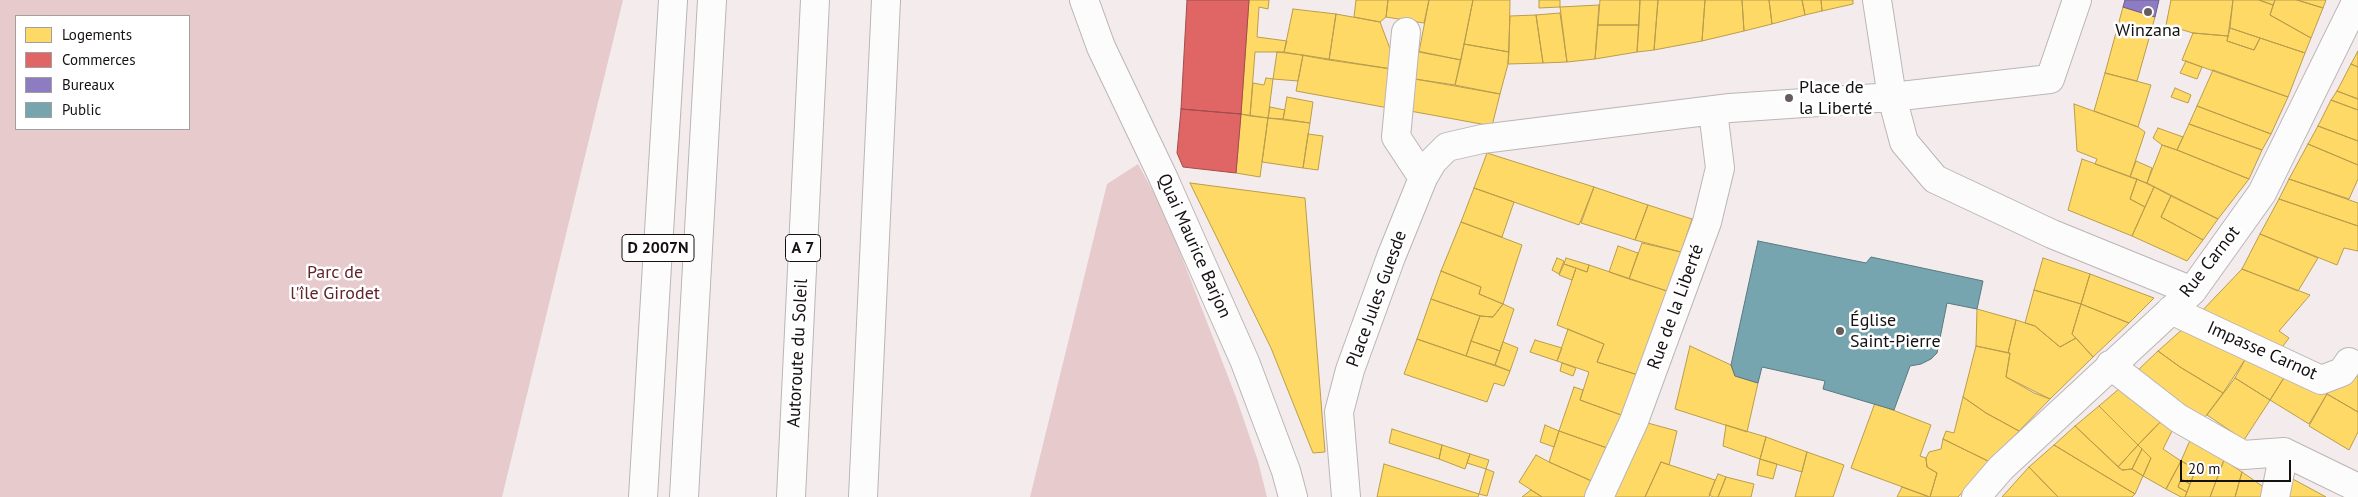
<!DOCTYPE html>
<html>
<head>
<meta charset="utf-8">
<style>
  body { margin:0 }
  #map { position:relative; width:2358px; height:497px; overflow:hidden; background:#f4ecec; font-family:"PT Sans",sans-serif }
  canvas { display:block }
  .legend { position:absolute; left:15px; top:15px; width:175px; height:115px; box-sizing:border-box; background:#fff; border:1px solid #a19fa0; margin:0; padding:6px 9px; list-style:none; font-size:15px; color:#151011 }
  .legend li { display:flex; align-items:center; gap:10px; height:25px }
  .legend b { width:25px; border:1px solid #a19fa0 }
  .scale { position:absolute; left:2180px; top:460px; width:111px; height:22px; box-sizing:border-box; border:2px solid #151011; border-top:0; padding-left:6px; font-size:15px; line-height:18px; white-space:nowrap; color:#151011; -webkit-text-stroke:4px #fff; paint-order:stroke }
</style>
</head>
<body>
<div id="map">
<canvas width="2358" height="497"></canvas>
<ul class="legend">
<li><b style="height:14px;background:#ffd966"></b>Logements</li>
<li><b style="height:14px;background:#e06666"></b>Commerces</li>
<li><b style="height:14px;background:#8e7cc3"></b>Bureaux</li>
<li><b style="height:14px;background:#76a5af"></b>Public</li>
</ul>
<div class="scale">20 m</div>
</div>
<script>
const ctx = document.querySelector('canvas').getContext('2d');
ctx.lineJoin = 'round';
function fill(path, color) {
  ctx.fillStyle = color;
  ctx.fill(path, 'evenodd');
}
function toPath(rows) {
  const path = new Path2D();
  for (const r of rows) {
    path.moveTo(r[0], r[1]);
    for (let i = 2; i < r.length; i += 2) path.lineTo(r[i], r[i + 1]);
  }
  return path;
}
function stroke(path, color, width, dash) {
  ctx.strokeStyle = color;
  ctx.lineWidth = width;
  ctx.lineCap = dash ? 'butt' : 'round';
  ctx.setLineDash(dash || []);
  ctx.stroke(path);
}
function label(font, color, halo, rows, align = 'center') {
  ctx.font = font + ' "PT Sans",sans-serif';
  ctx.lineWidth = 5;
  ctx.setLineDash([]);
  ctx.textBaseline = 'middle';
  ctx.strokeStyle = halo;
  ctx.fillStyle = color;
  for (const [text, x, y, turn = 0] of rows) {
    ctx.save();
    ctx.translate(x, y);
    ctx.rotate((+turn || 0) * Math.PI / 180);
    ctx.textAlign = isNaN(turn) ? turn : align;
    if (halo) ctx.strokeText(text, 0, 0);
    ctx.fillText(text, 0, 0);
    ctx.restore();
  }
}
const green = toPath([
  [0,0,623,0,502,497,0,497],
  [16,16,189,16,189,129,16,129],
  [1138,164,1164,211,1236,397,1258,461,1267,497,1030,497,1107,184]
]);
const homes = toPath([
  [1249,0,1269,0,1268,9,1259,7,1257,37,1287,41,1284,52,1255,52,1250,116,1241,114,1249,0],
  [1356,0,1388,0,1386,17,1380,22,1354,17,1356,0],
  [1388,0,1429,0,1424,23,1386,17,1388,0],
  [1429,0,1473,0,1461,60,1419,52,1429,0],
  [1473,0,1510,0,1509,52,1464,44,1473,0],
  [1539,0,1560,0,1560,7,1539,8,1539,0],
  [1600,0,1640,0,1639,25,1598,25,1600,0],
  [1640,0,1658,0,1654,50,1637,52,1640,0],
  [1658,0,1705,0,1702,41,1654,50,1658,0],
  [1705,0,1742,0,1744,31,1702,41,1705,0],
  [1742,0,1769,0,1772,24,1744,31,1742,0],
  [1769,0,1802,0,1805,15,1772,24,1769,0],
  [1802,0,1821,0,1822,11,1805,15,1802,0],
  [1821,0,1853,0,1853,4,1822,11,1821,0],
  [2171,0,2233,0,2228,36,2193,33,2166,25,2171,0],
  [2233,0,2259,0,2273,5,2270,15,2311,38,2305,53,2230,28,2233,0],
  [2259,0,2275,0,2273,5,2259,0],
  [2275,0,2297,0,2323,8,2311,38,2270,15,2275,0],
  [2297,0,2326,0,2323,8,2297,0],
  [1599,5,1595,59,1567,62,1560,7,1599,5],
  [2123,7,2155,17,2137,81,2105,73,2123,7],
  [1293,9,1336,14,1329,60,1284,52,1293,9],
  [1560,13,1567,62,1543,63,1536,15,1560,13],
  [1336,14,1380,22,1398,70,1329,60,1336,14],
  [1536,15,1543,63,1508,64,1510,16,1536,15],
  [1598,25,1639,25,1637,52,1595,59,1598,25],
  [2230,28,2260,38,2254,50,2227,41,2230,28],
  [2193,33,2228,36,2227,41,2254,50,2260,38,2305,53,2288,97,2182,60,2193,33],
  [1464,44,1509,52,1508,64,1500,94,1455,85,1464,44],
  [1417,51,1461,60,1455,85,1415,79,1417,51],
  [2358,51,2358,67,2351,64,2358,51],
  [1277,52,1303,55,1298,81,1273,79,1277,52],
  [1303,55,1398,70,1394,109,1296,91,1303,55],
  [2186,61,2202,67,2197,79,2180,73,2186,61],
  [2351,64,2358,67,2358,99,2337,91,2351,64],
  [2213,70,2288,97,2271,134,2197,106,2213,70],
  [2105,73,2151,85,2138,127,2094,111,2105,73],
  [1266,78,1273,79,1268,118,1250,116,1253,83,1264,85,1266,78],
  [1415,79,1500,94,1492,126,1410,111,1415,79],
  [2175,88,2191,95,2188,103,2171,97,2175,88],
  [2337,91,2358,99,2358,110,2331,100,2337,91],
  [1287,97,1313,102,1310,123,1283,119,1287,97],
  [2331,100,2358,110,2358,141,2318,126,2331,100],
  [2074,104,2138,127,2145,132,2130,177,2095,164,2097,159,2077,151,2074,104],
  [2197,106,2271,134,2262,150,2189,124,2197,106],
  [1270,107,1285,110,1283,119,1268,118,1270,107],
  [1241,114,1268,118,1260,177,1236,173,1241,114],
  [1268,118,1310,123,1303,168,1262,162,1268,118],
  [2189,124,2262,150,2249,179,2177,150,2189,124],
  [2318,126,2358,141,2358,165,2308,144,2318,126],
  [2158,128,2183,137,2177,150,2162,145,2153,138,2158,128],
  [1308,134,1323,136,1318,170,1303,168,1308,134],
  [2308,144,2358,165,2358,179,2349,199,2289,179,2308,144],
  [2162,145,2177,150,2249,179,2218,219,2147,183,2162,145],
  [1487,153,1594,187,1579,225,1474,188,1487,153],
  [2082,159,2137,179,2130,199,2145,207,2132,236,2068,210,2082,159],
  [2136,161,2152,168,2147,183,2130,177,2136,161],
  [2137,179,2154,187,2145,207,2130,199,2137,179],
  [2289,179,2358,203,2358,226,2279,199,2289,179],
  [1190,183,1305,198,1325,452,1313,453,1271,348,1190,183],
  [1594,187,1648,205,1635,240,1581,223,1594,187],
  [2154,187,2171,196,2161,217,2203,240,2187,261,2132,236,2154,187],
  [1474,188,1514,202,1502,237,1461,222,1474,188],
  [2171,196,2218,219,2203,240,2161,217,2171,196],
  [2279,199,2358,226,2358,251,2344,248,2337,265,2260,234,2279,199],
  [1648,205,1692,219,1681,252,1635,240,1648,205],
  [1461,222,1522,245,1503,304,1479,294,1481,287,1441,271,1461,222],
  [2260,234,2318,258,2298,291,2242,269,2260,234],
  [1642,243,1681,252,1667,291,1629,279,1642,243],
  [1618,246,1638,253,1629,279,1609,272,1618,246],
  [1557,258,1564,261,1559,274,1552,270,1557,258],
  [1566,258,1589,265,1587,272,1564,264,1566,258],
  [2043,258,2090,274,2081,304,2034,290,2043,258],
  [1564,264,1576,268,1572,280,1559,275,1564,264],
  [1589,265,1667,291,1638,375,1597,362,1604,344,1557,325,1576,268,1587,272,1589,265],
  [2242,269,2310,295,2279,331,2289,338,2277,354,2199,314,2242,269],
  [1441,271,1481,287,1479,294,1503,304,1493,317,1480,316,1431,299,1441,271],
  [2090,274,2154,298,2129,323,2081,304,2090,274],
  [2034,290,2081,304,2072,334,2076,338,2060,347,2035,326,2025,323,2034,290],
  [1431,299,1480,316,1466,356,1417,339,1431,299],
  [1503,304,1514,309,1500,351,1471,341,1480,316,1493,317,1503,304],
  [2081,304,2129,323,2093,357,2072,334,2081,304],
  [1977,309,2016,320,2008,353,1976,346,1977,309],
  [2016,320,2035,326,2060,347,2076,338,2093,357,2050,399,2034,393,2006,377,2010,353,2008,353,2016,320],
  [2185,327,2246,358,2223,393,2180,367,2158,351,2185,327],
  [1568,329,1604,344,1597,362,1638,375,1624,416,1580,400,1589,372,1557,361,1568,329],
  [1417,339,1510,371,1504,386,1494,383,1487,402,1404,374,1417,339],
  [1535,340,1562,348,1557,361,1530,352,1535,340],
  [1471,341,1500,351,1495,365,1466,356,1471,341],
  [1503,342,1518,348,1510,371,1495,365,1503,342],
  [1690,346,1731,365,1735,376,1758,383,1747,432,1675,409,1690,346],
  [1976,346,2010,353,2006,377,2050,399,2019,431,1986,413,1963,397,1976,346],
  [2158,351,2180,367,2223,393,2202,421,2136,372,2158,351],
  [2246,358,2287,373,2270,400,2235,378,2246,358],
  [1562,363,1576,368,1573,376,1560,371,1562,363],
  [2358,363,2358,412,2327,394,2358,363],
  [2287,373,2327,394,2309,424,2270,400,2287,373],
  [2235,378,2270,400,2244,440,2207,415,2235,378],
  [1574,387,1583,390,1580,400,1624,416,1610,449,1559,431,1574,387],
  [2120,388,2163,419,2138,445,2099,406,2120,388],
  [2327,394,2358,412,2358,432,2349,450,2309,426,2327,394],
  [1963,397,1986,413,2019,431,1990,462,1943,439,1946,431,1954,433,1963,397],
  [1875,403,1931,425,1920,456,1926,458,1927,467,1937,473,1930,497,1851,468,1875,403],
  [2099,406,2138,445,2118,467,2075,426,2099,406],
  [2163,419,2174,427,2163,449,2181,461,2166,489,2143,476,2151,458,2138,445,2163,419],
  [1644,422,1677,431,1669,465,1661,462,1645,497,1611,497,1644,422],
  [1545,425,1559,431,1554,447,1540,442,1545,425],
  [1726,425,1766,437,1760,459,1723,446,1726,425],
  [2075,426,2122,470,2132,469,2143,476,2135,494,2054,445,2075,426],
  [1392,429,1442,445,1439,459,1389,443,1392,429],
  [1559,431,1610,449,1596,483,1549,462,1559,431],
  [1766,437,1807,452,1802,472,1760,459,1766,437],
  [2191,438,2224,460,2210,497,2185,497,2196,469,2181,461,2191,438],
  [1943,439,1990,462,1958,497,1930,497,1937,473,1927,467,1926,458,1929,452,1941,449,1943,439],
  [1442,445,1470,454,1465,469,1439,459,1442,445],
  [2054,445,2135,494,2132,497,2058,497,2029,467,2054,445],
  [2138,445,2142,449,2132,469,2122,470,2118,467,2138,445],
  [2142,449,2151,458,2143,476,2132,469,2142,449],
  [1807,452,1844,465,1833,497,1795,497,1807,452],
  [1470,454,1489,460,1486,469,1467,463,1470,454],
  [1536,455,1549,462,1596,483,1586,497,1542,497,1519,482,1536,455],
  [1760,459,1777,464,1773,479,1757,475,1760,459],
  [2224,460,2242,472,2235,497,2210,497,2224,460],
  [2181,461,2196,469,2190,484,2181,479,2178,487,2187,492,2185,497,2181,497,2166,489,2181,461],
  [1661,462,1715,480,1709,497,1645,497,1661,462],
  [1384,464,1479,494,1478,497,1377,497,1384,464],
  [2029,467,2058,497,2002,497,2029,467],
  [1486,469,1494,472,1487,496,1479,494,1486,469],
  [2242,472,2265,488,2263,497,2235,497,2242,472],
  [1718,474,1726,477,1718,497,1713,497,1709,495,1718,474],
  [1726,477,1754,484,1751,497,1718,497,1726,477],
  [2291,478,2326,497,2286,497,2291,478],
  [2181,479,2190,484,2187,492,2178,487,2181,479],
  [1902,487,1929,497,1897,497,1902,487],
  [1531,490,1542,497,1522,497,1531,490]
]);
const shops = toPath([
  [1187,0,1249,0,1241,114,1181,109,1187,0],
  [1181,109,1241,114,1236,173,1183,167,1177,153,1181,109]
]);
const offices = toPath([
  [2125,0,2159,0,2155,17,2123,7,2125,0]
]);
const public = toPath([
  [1758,241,1866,263,1871,257,1983,281,1977,309,1947,303,1937,353,1931,359,1921,364,1910,366,1894,410,1823,389,1825,381,1762,367,1758,383,1735,376,1731,365,1758,241]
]);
const minor = toPath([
  [1084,0,1101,47,1163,177,1245,362,1286,471,1293,497],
  [1877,0,1892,97,1904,142,1935,179,2052,234,2192,291],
  [1406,32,1396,137,1423,178],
  [2171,310,2321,380,2342,372,2349,362],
  [2110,365,2178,418,2243,455,2284,452,2358,488],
  [1346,497,1339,412,1350,370,1391,257,1423,178,1433,161,1447,147,1482,139,1730,108,1892,97,2050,79,2077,0],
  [1599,497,1634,421,1707,222,1720,168,1713,111],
  [1976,497,2001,468,2192,291,2262,193,2357,0],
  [2275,497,2284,452]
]);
const major = toPath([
  [643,497,673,0],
  [684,497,712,0]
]);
const highway = toPath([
  [791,497,815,0],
  [863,497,886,0]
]);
const markers = [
  [2148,12,5,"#635d5e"],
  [1789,98,5,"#635d5e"],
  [1840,331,5,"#635d5e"]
];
const shields = [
  [658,248,72],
  [803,248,35]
];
const shieldNames = [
  ["D 2007N",658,248],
  ["A 7",803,248]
];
const poiNames = [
  ["Winzana",2148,31,"center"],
  ["Place de",1799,88],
  ["la Liberté",1799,109],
  ["Église",1850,321],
  ["Saint-Pierre",1850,342]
];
const streetNames = [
  ["Quai Maurice Barjon",1194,246,66],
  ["Rue Carnot",2210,262,-52],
  ["Place Jules Guesde",1377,299,-70],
  ["Rue de la Liberté",1676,307,-70],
  ["Impasse Carnot",2262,351,24],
  ["Autoroute du Soleil",798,353,-87]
];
const parkNames = [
  ["Parc de",335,273],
  ["l'île Girodet",335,294]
];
fill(green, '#e6cacc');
fill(homes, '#ffd966');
stroke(homes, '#b99d4c', 1);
fill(shops, '#e06666');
stroke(shops, '#a34c4c', 1);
fill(offices, '#8e7cc3');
stroke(offices, '#6a5c8e', 1);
fill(public, '#76a5af');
stroke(public, '#597880', 1);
stroke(minor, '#bbb5b5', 30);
stroke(major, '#bbb5b5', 30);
stroke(highway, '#bbb5b5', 30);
stroke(minor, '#fdfcfc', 28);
stroke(major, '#fdfcfc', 28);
stroke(highway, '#fdfcfc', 28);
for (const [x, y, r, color] of markers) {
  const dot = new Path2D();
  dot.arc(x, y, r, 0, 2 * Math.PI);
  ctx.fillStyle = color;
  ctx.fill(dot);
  stroke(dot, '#fff', 2);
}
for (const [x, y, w] of shields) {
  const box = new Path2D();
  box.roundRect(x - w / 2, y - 13.5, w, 27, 4);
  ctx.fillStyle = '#fff';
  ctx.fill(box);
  stroke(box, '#151011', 1);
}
label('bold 16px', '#151011', null, shieldNames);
label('18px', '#151011', '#fff', poiNames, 'left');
label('18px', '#151011', '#fff', streetNames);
label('18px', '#60222b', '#fff', parkNames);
</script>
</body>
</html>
